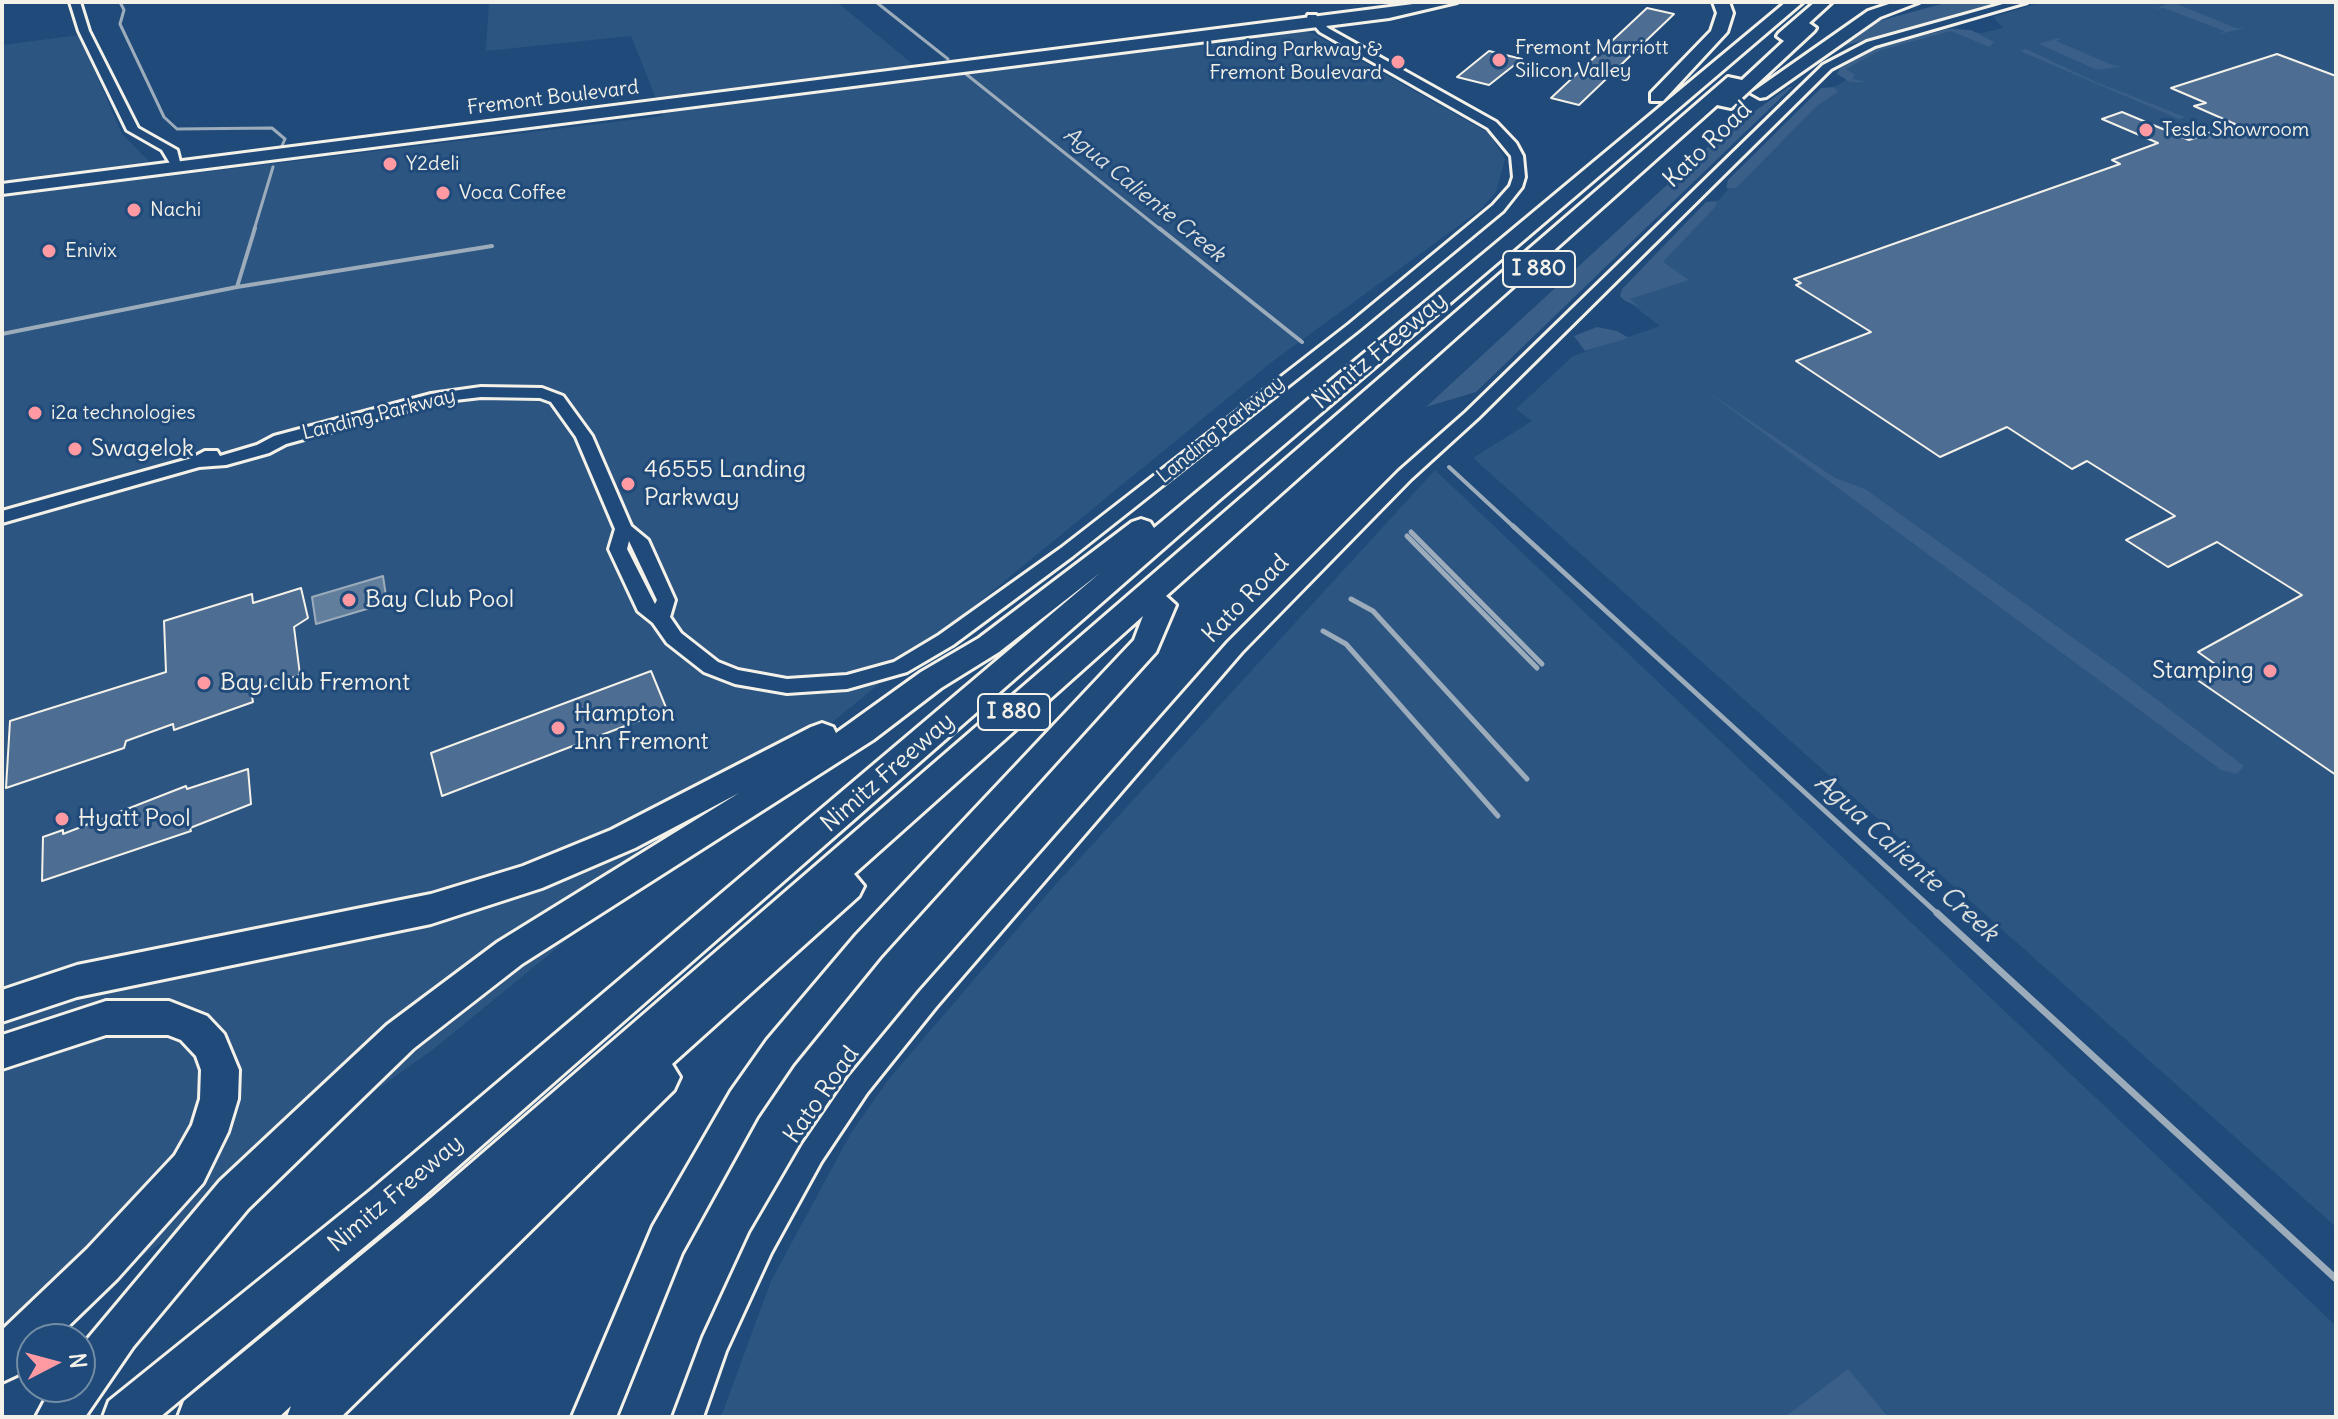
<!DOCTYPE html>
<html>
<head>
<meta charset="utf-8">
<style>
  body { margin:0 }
  #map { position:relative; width:2338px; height:1419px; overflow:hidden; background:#1f4a7a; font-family:Delius,sans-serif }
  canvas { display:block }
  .frame { position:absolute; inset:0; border:4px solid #f4f1e8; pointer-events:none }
  .north { position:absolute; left:16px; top:1323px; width:80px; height:80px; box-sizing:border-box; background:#1f4a7a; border:2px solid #748da6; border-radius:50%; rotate:84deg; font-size:22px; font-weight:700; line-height:32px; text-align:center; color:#f4f1e8 }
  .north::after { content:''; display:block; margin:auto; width:28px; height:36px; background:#ff9aa2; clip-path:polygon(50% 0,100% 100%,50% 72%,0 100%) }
</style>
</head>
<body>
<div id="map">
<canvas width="2338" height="1419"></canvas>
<div class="frame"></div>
<div class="north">N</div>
</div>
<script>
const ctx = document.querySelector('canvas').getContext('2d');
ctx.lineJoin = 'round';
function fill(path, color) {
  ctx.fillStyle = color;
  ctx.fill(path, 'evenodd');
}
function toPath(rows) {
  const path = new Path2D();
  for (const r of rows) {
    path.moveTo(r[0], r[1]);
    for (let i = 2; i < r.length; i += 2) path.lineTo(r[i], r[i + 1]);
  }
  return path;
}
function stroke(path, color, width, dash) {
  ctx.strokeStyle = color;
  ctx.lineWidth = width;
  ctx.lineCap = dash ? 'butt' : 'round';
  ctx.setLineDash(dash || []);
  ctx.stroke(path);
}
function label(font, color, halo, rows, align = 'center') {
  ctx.font = font + ' Delius,sans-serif';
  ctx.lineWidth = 6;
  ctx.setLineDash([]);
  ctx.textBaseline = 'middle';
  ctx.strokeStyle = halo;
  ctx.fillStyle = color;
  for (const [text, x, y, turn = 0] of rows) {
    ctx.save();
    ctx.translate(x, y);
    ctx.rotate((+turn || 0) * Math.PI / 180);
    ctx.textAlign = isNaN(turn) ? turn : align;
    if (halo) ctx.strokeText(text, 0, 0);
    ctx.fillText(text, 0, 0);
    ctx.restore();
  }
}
const built = toPath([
  [489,2,837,2,931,79,1294,30,1312,33,1489,133,1505,159,1496,192,1479,211,1273,361,435,1048,2,1356,2,45,79,35,122,134,164,177,663,116,631,36,486,51],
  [2043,2,2336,2,2336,1227,1473,458,1532,421,1516,409,1573,356,1660,326,1626,300,1817,93,1824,93,1853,76,1839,69,1875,49,1952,28,1982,33,2003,28,1993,17],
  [1435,470,2336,1326,2336,1417,721,1417,771,1281,851,1133,888,1080,1049,892]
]);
const green = toPath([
  [1949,2,2002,2,1844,46,1879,21],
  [2172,2,2236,28,2245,28,2220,34,2224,31,2164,8,2155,9],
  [1947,29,1971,30,1994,42,1989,47,1951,31,1881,50,1846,69,1855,75,1852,79,1867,82,1850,82,1837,74,1839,69,1875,49],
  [2058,38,2062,39,2056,41,2115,66,2125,66,2097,70,2039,44],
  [2026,49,2096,82,2185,117,2179,119,2020,51],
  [1789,87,1792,87,1476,392,1426,407,1721,135],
  [1834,87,1838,92,1818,105,1736,188,1726,188,1728,180,1821,88],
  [1717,201,1715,207,1663,262,1689,280,1630,299,1638,306,1625,301,1620,296,1622,289,1706,202],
  [1597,327,1617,331,1629,338,1585,351,1574,336],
  [1705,390,1835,478,1865,489,2118,670,2244,766,2237,774,2221,770],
  [1848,1369,1888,1417,1785,1417]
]);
const water = toPath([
  [383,576,387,603,316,624,312,597,383,576]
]);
const streamFar3 = toPath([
  [120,2,124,10,120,24,164,117,177,129,272,128,285,139,281,148],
  [876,2,948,59],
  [966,74,1161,230],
  [254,230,273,167]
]);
const streamFar2 = toPath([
  [1159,228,1302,342],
  [237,287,492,246],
  [2,334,237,287,255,228],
  [1449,467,1515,528]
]);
const streamFar1 = toPath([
  [1513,526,1939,915],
  [1411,532,1542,664],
  [1407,536,1537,668],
  [1351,599,1373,611,1527,779],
  [1323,631,1346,644,1498,816]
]);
const stream = toPath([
  [1937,913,2336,1279]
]);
const building = toPath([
  [1647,8,1674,14,1579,105,1551,98,1647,8],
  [1489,51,1522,59,1489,85,1457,77,1489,51],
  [2277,54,2336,76,2336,775,2193,677,2215,664,2198,652,2302,595,2217,542,2168,567,2126,540,2175,516,2087,461,2072,469,2007,427,1940,457,1796,361,1871,332,1796,285,1801,283,1794,279,2120,164,2112,160,2158,143,2102,119,2122,112,2189,140,2235,124,2194,106,2206,103,2171,88,2277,54],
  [301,588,308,618,294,627,300,675,251,691,253,702,174,730,173,724,126,741,124,748,6,788,10,721,166,672,164,621,252,594,253,603,301,588],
  [651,671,667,710,442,796,431,753,651,671],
  [248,769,251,804,190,828,191,831,42,881,43,837,63,830,63,834,186,786,187,789,248,769]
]);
const minor = toPath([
  [70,2,80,2,89,31,138,128,177,150,182,170,174,170,162,150,127,130,79,31,70,2],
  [2010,2,2027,2,1875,46,1831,69,1478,418,1411,479,1242,652,936,1007,867,1093,821,1162,771,1253,726,1351,703,1417,673,1417,703,1337,751,1233,803,1144,849,1077,920,991,1228,642,1399,471,1466,412,1823,65,1867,42,2010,2],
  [1308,15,1316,15,1328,28,1496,122,1516,143,1523,156,1525,177,1522,187,1503,211,1359,330,1073,556,953,645,907,672,847,689,787,693,735,684,704,672,667,643,653,623,638,611,609,549,615,529,576,437,551,402,540,398,481,397,438,402,286,444,269,453,226,465,199,467,2,523,2,511,192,458,205,451,217,451,220,456,257,445,274,436,431,394,481,387,542,388,563,396,592,436,631,526,648,540,675,600,670,617,681,633,718,662,738,670,787,679,847,675,894,662,939,635,1061,548,1349,324,1493,205,1510,186,1513,177,1511,156,1488,128,1320,32,1307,17,1308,15],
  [629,541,657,600,655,604,627,549,629,541]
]);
const major = toPath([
  [1429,2,1457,2,1389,18,2,194,2,184,1429,2]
]);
const highway = toPath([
  [1713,2,1729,2,1733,13,1727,32,1663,101,1651,101,1651,93,1711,31,1717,13,1713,2],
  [1786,2,1803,2,1219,500,399,1218,160,1417,103,1417,109,1401,371,1190,1100,573,999,652,941,688,873,740,522,964,413,1049,248,1209,133,1347,85,1417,36,1417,52,1387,80,1387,80,1348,220,1181,387,1025,498,942,739,793,635,848,542,888,431,924,77,997,2,1022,2,990,77,965,431,894,523,866,611,830,811,727,822,723,833,727,836,733,921,672,979,638,1132,522,1141,519,1150,522,1154,528,1786,2],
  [1815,2,1832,2,1809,23,1816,28,1814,31,1731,108,1717,105,1166,596,1176,605,1156,652,880,957,793,1064,757,1117,682,1253,616,1417,572,1417,653,1226,731,1091,767,1040,856,935,1134,640,1143,616,854,874,864,886,859,896,672,1064,680,1077,674,1090,341,1417,287,1417,291,1406,279,1417,178,1417,184,1401,431,1198,1728,77,1742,80,1784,41,1777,36,1779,33,1815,2],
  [1895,2,1919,2,1880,17,1766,97,1760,98,1751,93,1868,11,1895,2],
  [106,1001,169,1001,207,1016,224,1034,239,1070,238,1099,228,1132,203,1183,117,1279,55,1339,32,1339,32,1361,17,1375,2,1382,2,1330,87,1249,175,1155,192,1125,200,1099,201,1070,196,1056,181,1040,168,1035,106,1035,2,1069,2,1035,106,1001]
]);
const markers = [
  [1499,60,8,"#ff9aa2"],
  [1398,62,8,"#ff9aa2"],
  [2146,130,8,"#ff9aa2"],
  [390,164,8,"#ff9aa2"],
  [443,193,8,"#ff9aa2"],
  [134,210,8,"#ff9aa2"],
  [49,251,8,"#ff9aa2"],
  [35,413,8,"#ff9aa2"],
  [75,449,8,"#ff9aa2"],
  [628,484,8,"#ff9aa2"],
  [349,600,8,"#ff9aa2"],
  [2270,671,8,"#ff9aa2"],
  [204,683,8,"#ff9aa2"],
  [558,728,8,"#ff9aa2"],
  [62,819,8,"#ff9aa2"]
];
const farPoinames = [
  ["Fremont Marriott",1515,48],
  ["Silicon Valley",1515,71],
  ["Landing Parkway &",1382,50,"right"],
  ["Fremont Boulevard",1382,73,"right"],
  ["Tesla Showroom",2162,130],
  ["Y2deli",406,164],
  ["Voca Coffee",459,193],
  ["Nachi",150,210],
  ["Enivix",65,251],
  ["i2a technologies",51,413]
];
const farStreetnames = [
  ["Fremont Boulevard",553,98,-7],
  ["Landing Parkway",379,415,-14],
  ["Landing Parkway",1221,430,-39]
];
const farWaternames = [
  ["Agua Caliente Creek",1144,195,39]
];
const shields = [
  [1539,269,72],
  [1014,712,72]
];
const shieldNames = [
  ["I 880",1539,269],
  ["I 880",1014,712]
];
const streetNames = [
  ["Kato Road",1708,145,-44],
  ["Nimitz Freeway",1380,351,-40],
  ["Kato Road",1246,599,-46],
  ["Nimitz Freeway",888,773,-41],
  ["Kato Road",822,1095,-55],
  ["Nimitz Freeway",396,1194,-40]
];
const poiNames = [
  ["Swagelok",91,449],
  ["46555 Landing",644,470],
  ["Parkway",644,498],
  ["Bay Club Pool",365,600],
  ["Stamping",2254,671,"right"],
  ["Bay club Fremont",220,683],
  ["Hampton",574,714],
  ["Inn Fremont",574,742],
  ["Hyatt Pool",78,819]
];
const waterNames = [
  ["Agua Caliente Creek",1906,858,42]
];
fill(built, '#2d5581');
fill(green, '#3a5f88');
fill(water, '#627e9d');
stroke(water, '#9cacbb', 2);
stroke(streamFar3, '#9cacbb', 3);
stroke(streamFar2, '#9cacbb', 4);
stroke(streamFar1, '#9cacbb', 5);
stroke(stream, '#9cacbb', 7);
fill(building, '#4d6e92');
stroke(building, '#f4f1e8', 2);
stroke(minor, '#f4f1e8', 6);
stroke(major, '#f4f1e8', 6);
stroke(highway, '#f4f1e8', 6);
fill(minor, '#1f4a7a');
fill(major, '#1f4a7a');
fill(highway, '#1f4a7a');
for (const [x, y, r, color] of markers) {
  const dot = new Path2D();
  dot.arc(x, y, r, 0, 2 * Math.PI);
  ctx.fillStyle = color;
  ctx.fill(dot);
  stroke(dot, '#1f4a7a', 3);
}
label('20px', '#f4f1e8', '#1f4a7a', farPoinames, 'left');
label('20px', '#f4f1e8', '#1f4a7a', farStreetnames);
label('italic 22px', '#dee0dd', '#1f4a7a', farWaternames);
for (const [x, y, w] of shields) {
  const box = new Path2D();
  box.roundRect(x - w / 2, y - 18, w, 36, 6);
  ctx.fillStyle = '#1f4a7a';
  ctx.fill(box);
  stroke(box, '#f4f1e8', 2);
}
label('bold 22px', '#f4f1e8', null, shieldNames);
label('24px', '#f4f1e8', '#1f4a7a', streetNames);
label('24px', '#f4f1e8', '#1f4a7a', poiNames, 'left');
label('italic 26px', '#dee0dd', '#1f4a7a', waterNames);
</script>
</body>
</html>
